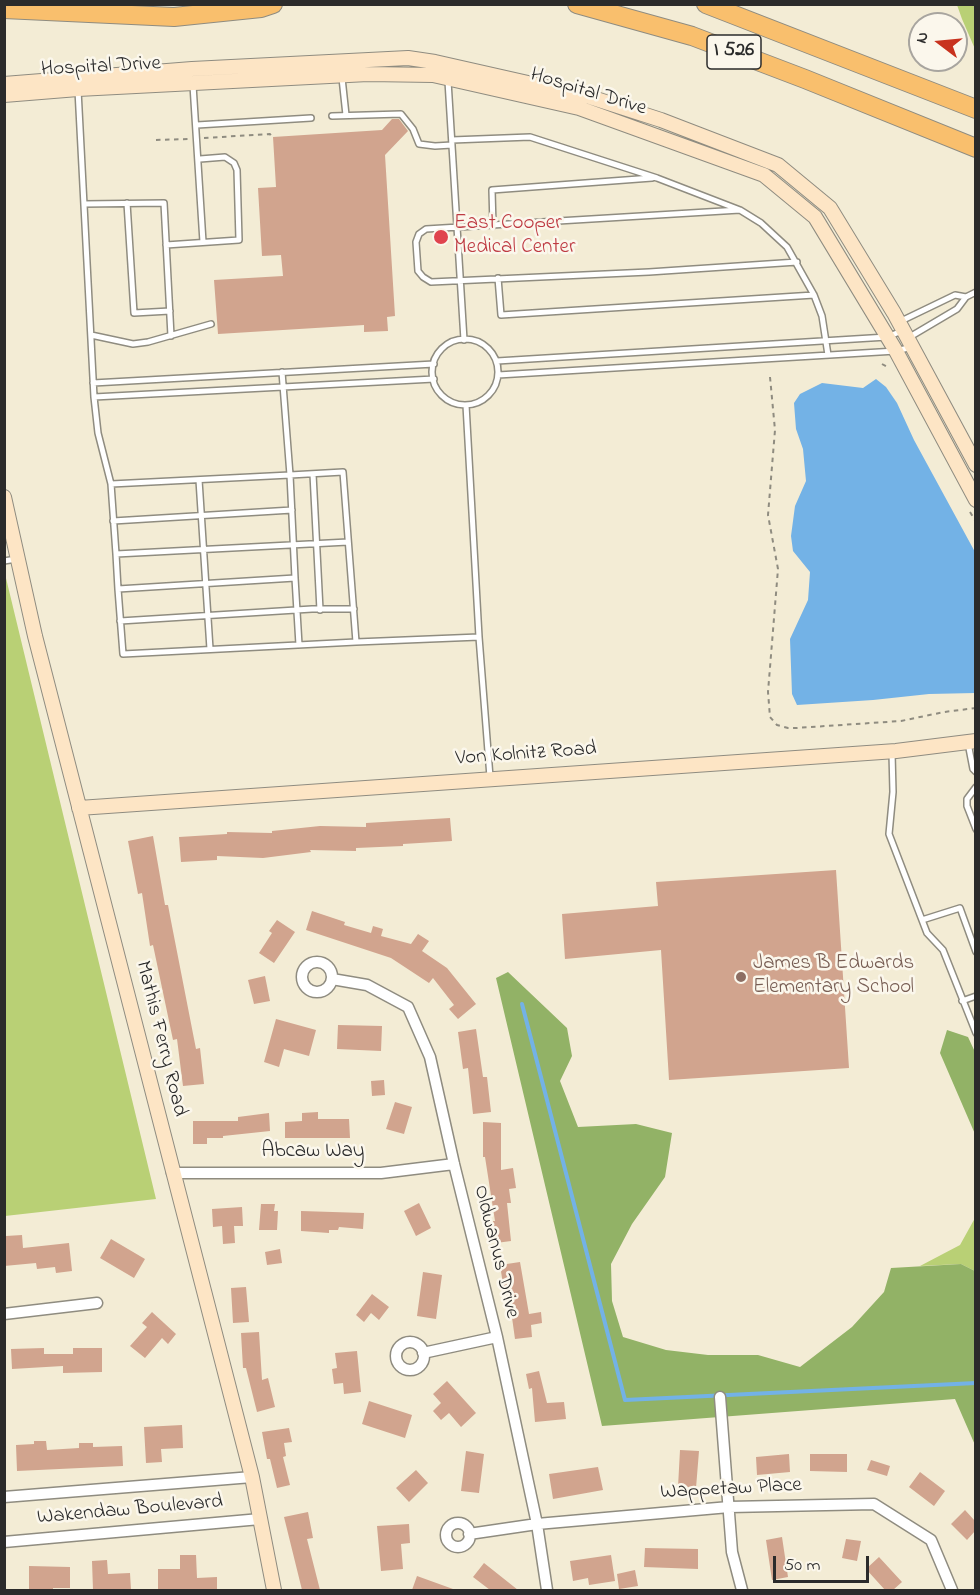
<!DOCTYPE html>
<html>
<head>
<meta charset="utf-8">
<style>
  body { margin:0 }
  #map { position:relative; width:980px; height:1595px; overflow:hidden; background:#f3ecd5; font-family:"Indie Flower",sans-serif }
  canvas { display:block }
  .frame { position:absolute; inset:0; border:6px solid #2b2b2b; pointer-events:none }
  .north { position:absolute; left:908px; top:12px; width:60px; height:60px; box-sizing:border-box; background:#fbf7ec; border:2px solid #a8a59f; border-radius:50%; rotate:286deg; font-size:16px; font-weight:700; line-height:24px; text-align:center; color:#2b2b2b }
  .north::after { content:''; display:block; margin:auto; width:21px; height:27px; background:#c8321e; clip-path:polygon(50% 0,100% 100%,50% 72%,0 100%) }
  .scale { position:absolute; left:773px; top:1556px; width:96px; height:27px; box-sizing:border-box; border:3px solid #2b2b2b; border-top:0; padding-left:8px; font-size:18px; line-height:21px; white-space:nowrap; color:#2b2b2b; -webkit-text-stroke:4px #fbf7ec; paint-order:stroke }
</style>
</head>
<body>
<div id="map">
<canvas width="980" height="1595"></canvas>
<div class="frame"></div>
<div class="north">N</div>
<div class="scale">50 m</div>
</div>
<script>
const ctx = document.querySelector('canvas').getContext('2d');
ctx.lineJoin = 'round';
function fill(path, color) {
  ctx.fillStyle = color;
  ctx.fill(path, 'evenodd');
}
function toPath(rows) {
  const path = new Path2D();
  for (const r of rows) {
    if (r.length === 3) {
      path.moveTo(r[0] + r[2], r[1]);
      path.arc(r[0], r[1], r[2], 0, 2 * Math.PI);
      continue;
    }
    path.moveTo(r[0], r[1]);
    for (let i = 2; i < r.length; i += 2) path.lineTo(r[i], r[i + 1]);
  }
  return path;
}
function stroke(path, color, width, dash) {
  ctx.strokeStyle = color;
  ctx.lineWidth = width;
  ctx.lineCap = dash ? 'butt' : 'round';
  ctx.setLineDash(dash || []);
  ctx.stroke(path);
}
function label(font, color, halo, rows, align = 'center') {
  ctx.font = font + ' "Indie Flower",sans-serif';
  ctx.lineWidth = 5;
  ctx.setLineDash([]);
  ctx.textBaseline = 'middle';
  ctx.strokeStyle = halo;
  ctx.fillStyle = color;
  for (const [text, x, y, turn = 0] of rows) {
    ctx.save();
    ctx.translate(x, y);
    ctx.rotate((+turn || 0) * Math.PI / 180);
    ctx.textAlign = isNaN(turn) ? turn : align;
    if (halo) ctx.strokeText(text, 0, 0);
    ctx.fillText(text, 0, 0);
    ctx.restore();
  }
}
const green = toPath([
  [957,5,975,5,975,49,962,19],
  [4,574,5,574,156,1199,5,1216],
  [975,1218,975,1271,961,1264,920,1266,960,1245]
]);
const forest = toPath([
  [508,972,567,1028,572,1056,560,1081,578,1127,636,1124,672,1133,665,1177,632,1224,611,1264,612,1301,623,1337,666,1350,708,1355,758,1355,800,1367,852,1327,884,1292,891,1268,961,1264,975,1271,975,1445,955,1399,602,1426,496,978],
  [947,1030,968,1037,975,1052,975,1134,940,1053]
]);
const water = toPath([
  [876,379,886,387,897,403,914,440,975,552,975,693,929,694,873,700,797,705,792,694,790,639,808,600,810,572,793,551,791,536,795,506,806,481,803,449,796,429,794,403,800,394,822,383,863,388]
]);
const stream = toPath([
  [522,1004,625,1400,976,1383]
]);
const building = toPath([
  [392,119,399,119,408,131,385,155,395,316,387,317,388,331,364,332,364,325,218,334,214,280,283,276,281,255,262,256,258,188,276,187,273,137,382,130],
  [450,818,452,841,403,844,403,846,356,848,356,851,310,850,311,852,263,858,217,856,217,860,181,862,179,837,227,834,227,832,272,833,272,831,320,826,366,827,366,823],
  [153,836,165,905,168,905,171,921,196,1049,200,1048,204,1084,183,1086,177,1039,173,1040,153,945,150,946,142,893,138,894,128,841],
  [836,870,849,1068,669,1080,661,950,565,959,562,914,658,906,656,882],
  [312,911,345,922,344,925,371,933,373,926,383,929,381,936,411,944,418,934,429,941,422,951,447,968,476,1004,458,1019,449,1009,454,1005,433,978,429,983,391,958,306,930],
  [277,920,295,932,274,963,259,953,272,933,269,931],
  [265,976,270,1001,254,1004,248,980],
  [276,1019,316,1030,309,1056,284,1049,279,1067,264,1062],
  [338,1025,382,1026,381,1051,337,1049],
  [476,1029,483,1077,487,1077,491,1112,473,1114,468,1068,463,1069,458,1032],
  [384,1080,385,1095,372,1096,371,1081],
  [395,1102,412,1107,404,1134,386,1129],
  [318,1112,318,1119,349,1119,350,1138,285,1138,285,1122,302,1121,302,1113],
  [269,1113,270,1131,223,1136,223,1138,207,1138,207,1144,193,1144,193,1121,238,1121,238,1117],
  [483,1122,501,1123,501,1170,513,1168,516,1188,509,1189,511,1203,507,1203,511,1241,496,1243,493,1221,495,1221,485,1157,483,1157],
  [419,1203,431,1228,416,1236,404,1211],
  [261,1204,275,1204,274,1211,278,1211,277,1230,259,1230],
  [242,1207,243,1226,234,1226,235,1243,223,1244,222,1226,213,1227,212,1209],
  [301,1211,364,1213,363,1229,339,1227,338,1230,329,1230,329,1233,301,1231],
  [22,1235,23,1248,69,1243,72,1271,56,1273,55,1267,37,1269,36,1263,4,1266,6,1236],
  [111,1239,145,1259,134,1278,100,1258],
  [280,1249,282,1263,267,1265,265,1252],
  [520,1262,529,1314,541,1312,542,1323,531,1325,532,1337,515,1339,509,1296,505,1297,500,1265],
  [423,1272,442,1275,436,1319,417,1316],
  [246,1287,249,1322,233,1323,231,1288],
  [372,1294,389,1307,379,1320,371,1313,364,1322,356,1315],
  [152,1312,176,1334,168,1344,162,1338,145,1358,130,1346,147,1327,142,1323],
  [259,1332,262,1380,268,1378,275,1407,257,1412,246,1368,243,1368,241,1333],
  [44,1348,44,1354,73,1354,73,1348,102,1348,102,1372,63,1373,63,1366,12,1369,11,1349],
  [357,1351,361,1392,344,1394,343,1383,334,1384,332,1369,337,1368,335,1353],
  [539,1371,547,1403,564,1402,566,1419,535,1422,532,1388,529,1389,526,1374],
  [447,1381,476,1413,461,1427,449,1413,441,1420,433,1411,441,1403,433,1394],
  [369,1401,412,1415,405,1438,362,1424],
  [182,1425,183,1448,161,1449,162,1462,146,1463,144,1427],
  [289,1428,292,1442,284,1443,286,1456,283,1457,290,1485,277,1488,270,1459,267,1459,262,1432],
  [34,1441,46,1441,47,1450,79,1448,79,1443,93,1443,93,1447,122,1446,123,1466,17,1471,16,1445,34,1444],
  [680,1450,699,1451,696,1488,678,1487],
  [466,1451,484,1454,479,1493,461,1491],
  [789,1454,790,1472,757,1475,756,1457],
  [810,1454,847,1454,847,1472,810,1471],
  [871,1460,890,1466,887,1476,867,1470],
  [598,1467,603,1490,553,1499,549,1474],
  [416,1470,428,1483,409,1502,396,1488],
  [920,1472,945,1491,934,1506,909,1487],
  [965,1510,975,1521,975,1531,967,1540,951,1524],
  [308,1512,313,1538,307,1539,320,1590,302,1590,284,1517],
  [409,1524,410,1543,401,1544,403,1569,381,1571,377,1526],
  [782,1537,788,1577,772,1580,766,1540],
  [846,1539,861,1541,857,1561,842,1558],
  [645,1548,698,1549,698,1569,644,1567],
  [180,1555,196,1555,197,1578,217,1577,217,1590,158,1590,158,1569,180,1569],
  [611,1555,615,1581,589,1585,588,1578,573,1581,570,1561],
  [879,1557,902,1582,893,1590,885,1590,866,1569],
  [107,1560,108,1574,130,1573,131,1590,93,1590,92,1561],
  [484,1563,518,1590,490,1590,473,1577],
  [29,1566,70,1567,70,1588,53,1588,53,1590,29,1590],
  [635,1570,638,1586,619,1589,617,1574],
  [417,1576,453,1589,453,1590,412,1590]
]);
const path = toPath([
  [204,138,270,134,273,139],
  [156,140,189,139],
  [882,364,889,368],
  [770,377,775,430,768,515,778,569,768,692,770,717,777,725,788,728,796,728,901,721,944,712,976,708],
  [970,512,976,522]
]);
const lane = toPath([
  [342,78,346,115],
  [448,81,464,340],
  [193,85,203,242],
  [78,90,94,397,98,433,111,484],
  [332,116,401,114,413,129,419,144,435,146,452,145],
  [197,125,311,118],
  [452,140,530,137,657,178,740,210,761,223,787,247,814,295,822,316,828,355],
  [127,203,134,313,170,311],
  [84,204,164,203,171,336],
  [740,210,426,229,419,234,416,242,418,271,423,277,431,282,649,272,797,262],
  [493,226,492,190,652,178],
  [166,245,239,240,237,170,234,163,225,157,200,159],
  [498,278,501,315,814,295],
  [899,322,955,295,966,297],
  [91,335,133,344,148,342,211,324],
  [908,338,957,309,966,297,976,292],
  [465,372,33],
  [497,361,887,337,902,331],
  [498,375,896,351,912,347],
  [93,383,434,364],
  [94,397,434,379],
  [313,474,320,610],
  [199,480,210,649],
  [113,521,292,510],
  [116,554,348,542],
  [4,561,16,559],
  [295,578,299,645],
  [118,589,295,578,290,475,111,484,116,554,118,589,123,654,356,642,343,472,290,475,282,372],
  [120,621,312,609,354,609],
  [479,637,490,777],
  [356,642,479,637,466,405],
  [968,743,973,769,976,772],
  [892,753,893,792,889,834,927,933,943,950,976,1033],
  [976,787,967,799,967,806,976,829],
  [922,920,960,908,976,952],
  [962,1001,976,996]
]);
const street = toPath([
  [317,977,15],
  [332,979,367,985,408,1007,430,1057,454,1164,497,1337,537,1524,547,1590],
  [172,1173,381,1173,454,1164],
  [4,1314,97,1303],
  [410,1356,14],
  [423,1353,497,1337],
  [720,1397,732,1552,742,1590],
  [4,1497,252,1477],
  [458,1535,12],
  [469,1534,537,1524,729,1507,874,1504,931,1540,952,1590],
  [4,1542,260,1519]
]);
const secondary = toPath([
  [4,84,192,69,408,58,435,62,590,97,661,120,778,165,830,208,894,313,976,465],
  [4,95,78,89,368,74,433,75,579,108,764,175,815,217,896,351,976,500],
  [4,497,35,636,252,1477,274,1590],
  [79,808,896,751,976,741]
]);
const highway = toPath([
  [577,4,692,36,805,79,976,148],
  [706,4,976,109],
  [4,9,174,17,261,8,273,4]
]);
const markers = [
  [441,237,8,"#e0444e"],
  [741,977,6,"#8d6e63"]
];
const shields = [
  [734,52,54]
];
const shieldNames = [
  ["I 526",734,52]
];
const streetNames = [
  ["Hospital Drive",101,68,-3],
  ["Hospital Drive",588,93,17],
  ["Von Kolnitz Road",526,755,-4],
  ["Mathis Ferry Road",160,1039,76],
  ["Abcaw Way",313,1153],
  ["Oldwanus Drive",495,1252,76],
  ["Wappetaw Place",731,1490,-3],
  ["Wakendaw Boulevard",130,1511,-5]
];
const healthNames = [
  ["East Cooper",454,225],
  ["Medical Center",454,249]
];
const educationNames = [
  ["James B Edwards",753,965],
  ["Elementary School",753,989]
];
fill(green, '#b9d075');
fill(forest, '#92b266');
fill(water, '#73b2e6');
stroke(stream, '#73b2e6', 4);
fill(building, '#d1a48e');
stroke(lane, '#8f8c80', 8);
stroke(street, '#8f8c80', 13);
stroke(secondary, '#8f8c80', 16);
stroke(highway, '#8f8c80', 20);
stroke(path, '#8f8c80', 2, [4.5, 4.5]);
stroke(lane, '#fff', 5);
stroke(street, '#fff', 10);
stroke(secondary, '#fde5c5', 14);
stroke(highway, '#f9bf6d', 18);
for (const [x, y, r, color] of markers) {
  const dot = new Path2D();
  dot.arc(x, y, r, 0, 2 * Math.PI);
  ctx.fillStyle = color;
  ctx.fill(dot);
  stroke(dot, '#fbf7ec', 2);
}
for (const [x, y, w] of shields) {
  const box = new Path2D();
  box.roundRect(x - w / 2, y - 17, w, 34, 4.5);
  ctx.fillStyle = '#fbf7ec';
  ctx.fill(box);
  stroke(box, '#2b2b2b', 1.5);
}
label('bold 20px', '#2b2b2b', null, shieldNames);
label('21px', '#2b2b2b', '#fbf7ec', streetNames);
label('21px', '#be3a42', '#fbf7ec', healthNames, 'left');
label('21px', '#785e54', '#fbf7ec', educationNames, 'left');
</script>
</body>
</html>
